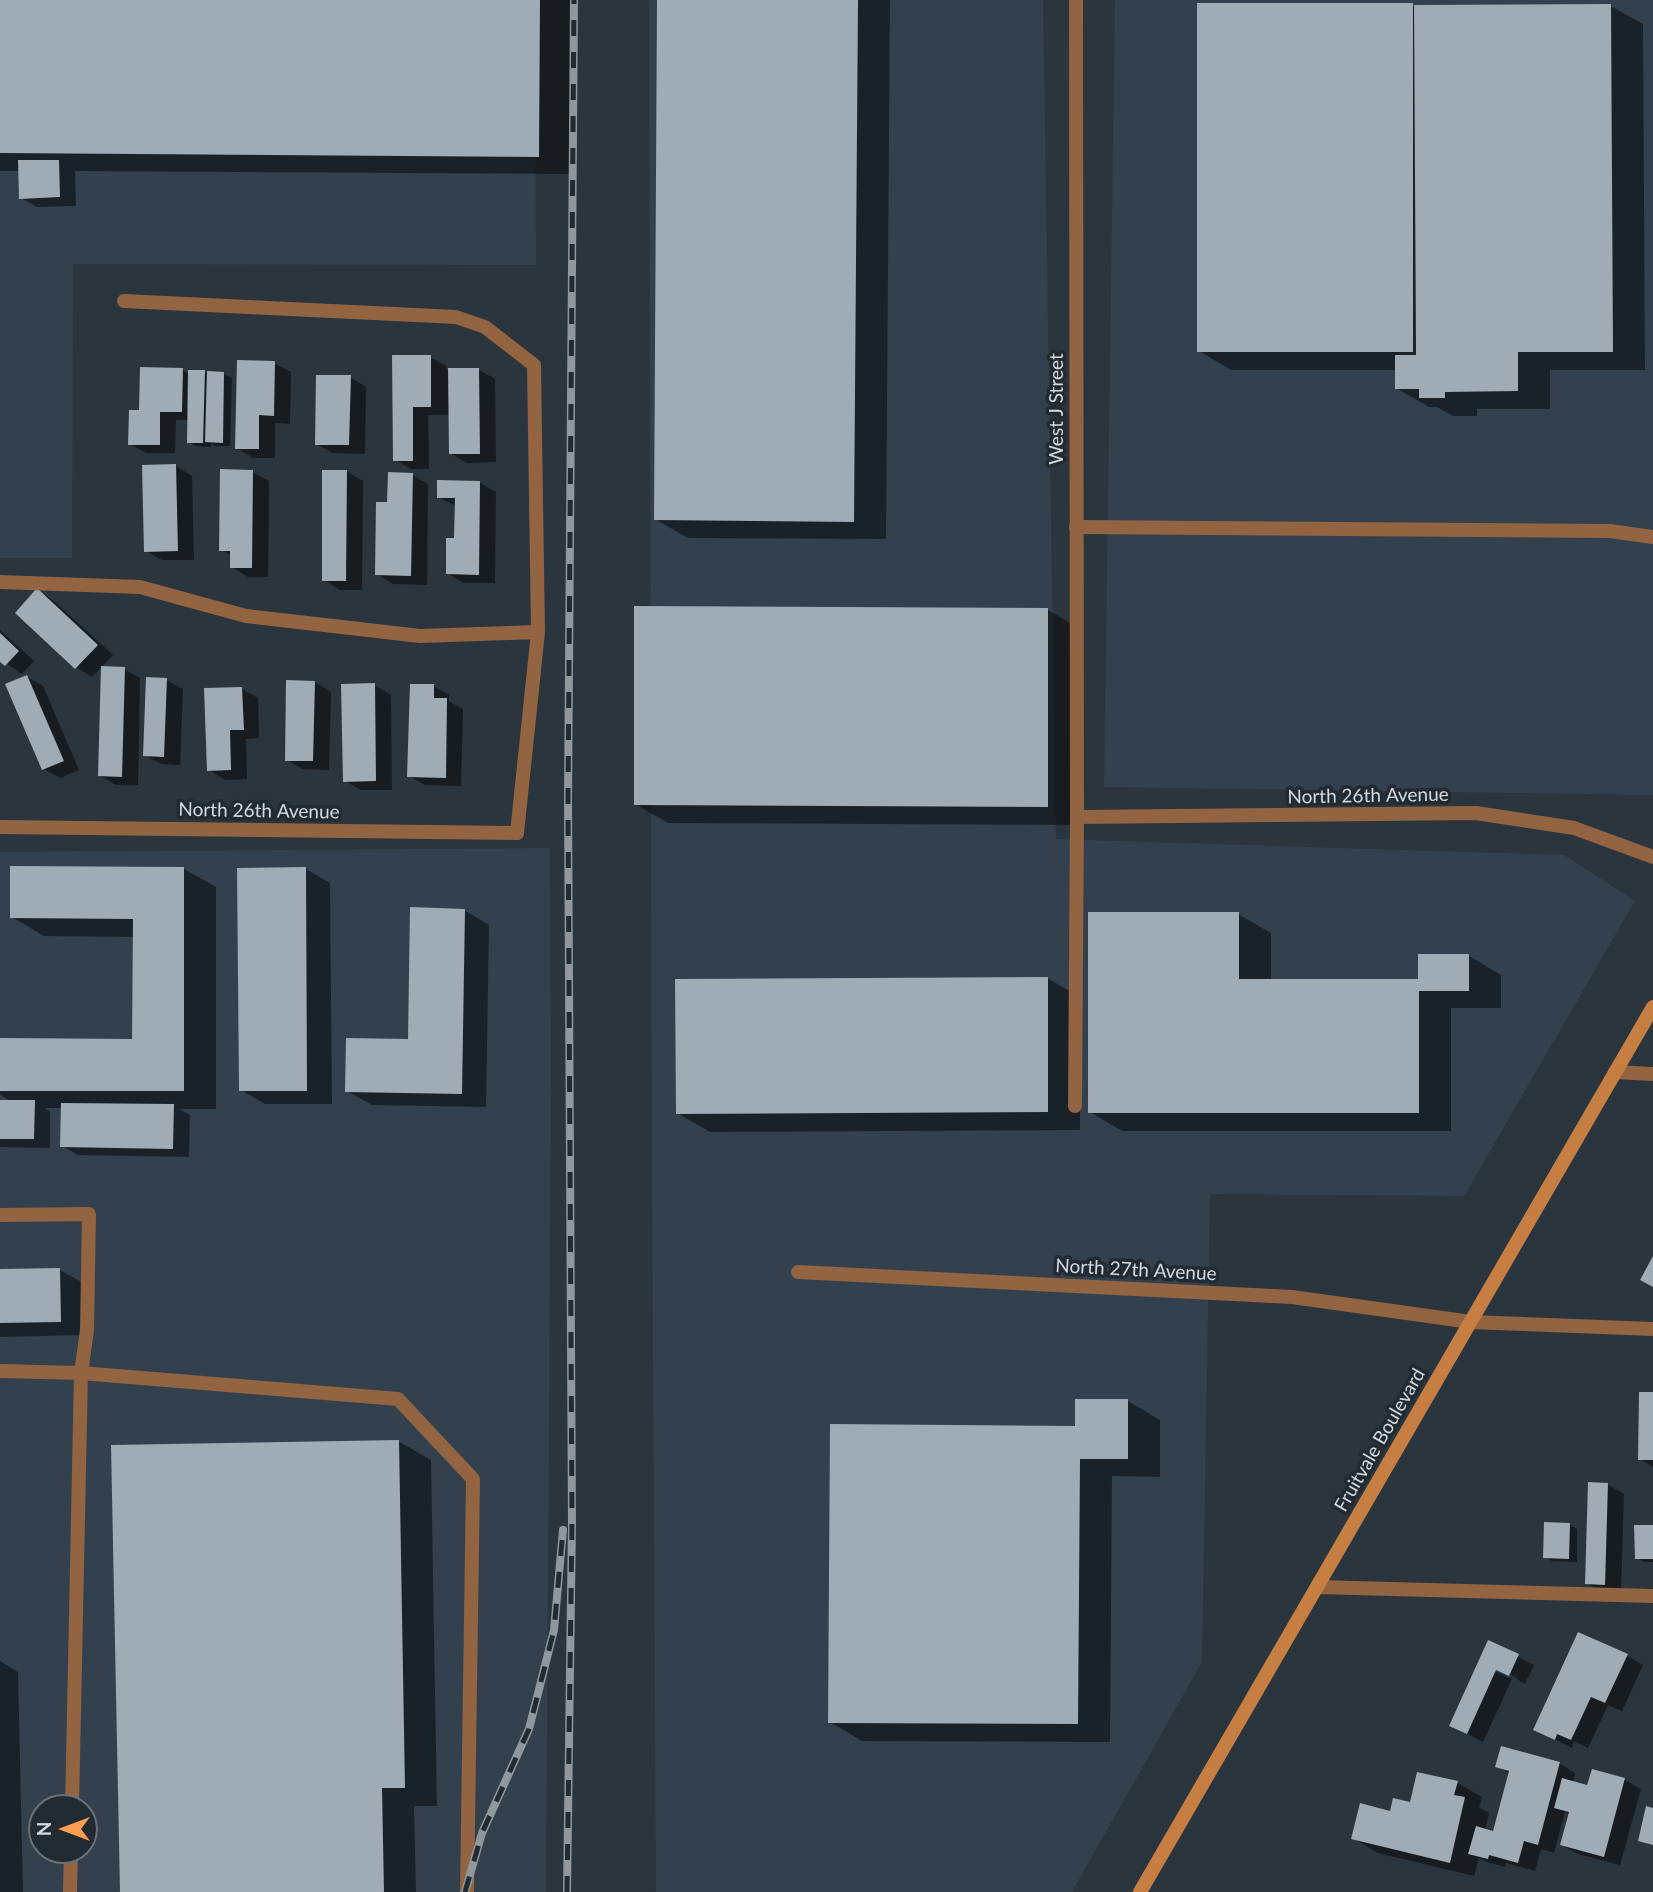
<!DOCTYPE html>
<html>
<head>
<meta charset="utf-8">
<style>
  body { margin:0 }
  #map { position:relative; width:1653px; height:1892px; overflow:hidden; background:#2b353d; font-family:Lato,sans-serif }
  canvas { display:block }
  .north { position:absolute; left:28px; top:1794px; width:70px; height:70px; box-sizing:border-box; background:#222b32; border:2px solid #697177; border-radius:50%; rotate:270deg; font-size:19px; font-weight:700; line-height:28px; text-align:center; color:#d3d9de }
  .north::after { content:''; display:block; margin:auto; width:24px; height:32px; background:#fb9e51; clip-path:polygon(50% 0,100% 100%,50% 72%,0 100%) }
</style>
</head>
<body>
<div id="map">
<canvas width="1653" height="1892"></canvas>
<div class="north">N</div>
</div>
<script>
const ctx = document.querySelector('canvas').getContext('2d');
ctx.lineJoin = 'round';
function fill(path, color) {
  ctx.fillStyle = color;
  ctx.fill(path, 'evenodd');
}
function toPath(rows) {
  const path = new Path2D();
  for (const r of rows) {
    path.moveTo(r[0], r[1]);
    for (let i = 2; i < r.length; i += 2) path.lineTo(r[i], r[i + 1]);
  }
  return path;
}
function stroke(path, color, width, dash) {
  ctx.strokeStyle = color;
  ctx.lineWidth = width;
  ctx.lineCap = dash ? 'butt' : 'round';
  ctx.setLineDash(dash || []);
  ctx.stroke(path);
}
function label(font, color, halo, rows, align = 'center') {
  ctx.font = font + ' Lato,sans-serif';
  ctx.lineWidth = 7;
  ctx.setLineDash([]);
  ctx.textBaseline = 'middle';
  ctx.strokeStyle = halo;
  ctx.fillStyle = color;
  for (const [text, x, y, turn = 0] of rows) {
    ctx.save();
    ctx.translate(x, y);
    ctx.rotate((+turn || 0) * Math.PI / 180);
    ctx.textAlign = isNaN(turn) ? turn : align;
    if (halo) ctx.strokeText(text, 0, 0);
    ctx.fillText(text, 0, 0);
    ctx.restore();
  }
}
const built = toPath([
  [0,0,535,0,536,265,73,264,72,558,0,558],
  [649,0,1043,0,1056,839,1564,855,1635,901,1464,1196,1210,1194,1202,1662,1072,1892,656,1892,652,1184],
  [1115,0,1653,0,1653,795,1104,787],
  [550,848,551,1092,546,1892,0,1892,0,852],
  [42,1808,84,1808,84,1850,42,1850]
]);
const shadow = toPath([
  [0,0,572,0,571,174,75,171,76,206,37,207,21,198,20,171,0,171],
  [659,0,890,0,886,539,688,538,655,519],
  [1412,5,1415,7,1611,6,1643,24,1645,370,1550,370,1550,409,1477,409,1477,416,1453,416,1437,407,1429,407,1396,388,1396,370,1231,370,1199,351],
  [394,357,430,357,446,366,446,370,479,370,495,379,496,462,467,463,450,453,450,415,428,415,429,469,411,469,395,460],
  [274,363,291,372,290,424,275,423,275,458,253,458,237,448],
  [182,370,190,374,204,372,209,374,224,374,232,378,230,446,215,446,211,444,211,447,197,446,189,442,189,420,176,420,175,453,146,453,130,444,141,412],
  [350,377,366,387,365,454,333,453,316,444],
  [176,466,192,476,194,560,162,560,146,551],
  [252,472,269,481,268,577,248,577,232,567,232,556,221,550],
  [347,472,363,481,362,590,340,590,324,580],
  [412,475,428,484,427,585,393,584,377,574],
  [480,483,496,492,495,583,464,583,447,573,456,539,456,506,438,497],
  [37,590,53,600,113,655,92,677,76,667],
  [1048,610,1080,629,1080,825,668,823,635,804],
  [0,630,34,661,22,674,0,659],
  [124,669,140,678,138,785,116,785,99,775],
  [27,677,43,686,79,770,60,778,44,769],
  [166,680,183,689,180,765,161,764,145,755],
  [315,682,331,692,329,770,303,769,287,760],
  [374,685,391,695,392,790,361,790,345,781],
  [433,686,449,695,449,701,463,709,461,786,425,785,409,776],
  [242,689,258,698,259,738,246,739,247,779,225,780,209,770],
  [184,869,216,887,216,1109,179,1109,190,1115,189,1157,78,1155,62,1146,63,1108,45,1108,50,1112,50,1148,0,1147,0,1102,13,1102,0,1095,0,1040,134,1041,135,937,44,936,12,917],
  [306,869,330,883,332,1104,265,1104,241,1090],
  [464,910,489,925,486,1107,372,1105,347,1091,409,1041],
  [1238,914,1271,933,1271,980,1420,980,1469,956,1501,975,1501,1008,1451,1008,1451,1131,1122,1131,1090,1112],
  [1047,978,1080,997,1080,1130,710,1132,677,1113],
  [60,1270,85,1284,85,1335,0,1337,0,1271],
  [1653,1394,1653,1467,1640,1459],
  [1128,1401,1160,1420,1160,1477,1112,1476,1110,1742,862,1741,830,1722,1077,1427],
  [398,1441,431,1460,437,1806,414,1806,416,1892,122,1892],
  [1607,1484,1624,1494,1621,1593,1603,1593,1587,1583],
  [1570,1525,1577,1529,1577,1562,1552,1561,1545,1557],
  [1653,1527,1653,1562,1644,1562,1637,1558],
  [1489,1642,1534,1665,1525,1684,1517,1679,1517,1678,1494,1667,1494,1671,1512,1679,1483,1742,1451,1725],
  [1627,1656,1643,1665,1622,1711,1608,1705,1588,1748,1574,1741,1572,1748,1536,1730],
  [0,1661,18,1672,23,1892,0,1892],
  [1559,1763,1575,1773,1573,1783,1588,1787,1593,1771,1625,1780,1641,1789,1620,1865,1578,1854,1562,1845,1570,1815,1565,1812,1554,1853,1541,1849,1535,1871,1506,1863,1505,1867,1487,1862,1479,1858,1474,1876,1378,1853,1353,1838,1392,1813,1457,1783,1482,1797,1479,1807,1489,1813,1485,1831,1494,1833,1510,1774,1497,1766]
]);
const building = toPath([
  [0,0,540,0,539,157,0,153],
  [657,0,858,0,854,522,654,520],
  [1197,3,1413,3,1413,352,1197,352],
  [1611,4,1613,352,1518,352,1518,391,1445,392,1445,398,1419,398,1419,389,1395,389,1395,355,1416,355,1414,5],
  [18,160,59,160,60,197,19,199],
  [392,355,431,355,431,407,413,407,413,461,393,461],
  [237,360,275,361,274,416,259,415,259,449,235,449],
  [140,367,183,368,182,412,160,412,160,445,128,445,129,410,139,410],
  [448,368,479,368,480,454,449,454],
  [188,370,205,370,203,443,187,443],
  [207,371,224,372,223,443,205,442],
  [316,375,351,375,349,445,315,445],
  [176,464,178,551,144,552,142,465],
  [220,469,253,470,252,568,230,568,230,551,219,551],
  [322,470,347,470,346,581,322,581],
  [388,472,413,473,411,576,375,575,376,502,387,502],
  [437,480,480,481,479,575,446,574,446,538,454,538,455,498,437,498],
  [37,588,98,645,75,669,15,613],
  [634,606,1048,608,1048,807,634,805],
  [0,633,19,651,5,666,0,662],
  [101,666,125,667,122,777,98,776],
  [27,675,64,761,42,770,5,684],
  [146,677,167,678,164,757,143,756],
  [286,680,315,681,313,761,285,761],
  [375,683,376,781,343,782,341,684],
  [410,684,434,684,434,698,447,698,446,778,407,777],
  [242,687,244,730,230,730,231,770,207,771,204,688],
  [10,866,184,867,184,1091,0,1091,0,1038,132,1039,133,919,10,918],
  [306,867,307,1091,239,1091,237,868],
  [410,907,465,909,462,1094,345,1092,346,1038,408,1039],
  [1088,912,1239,912,1239,979,1418,979,1418,954,1469,954,1469,991,1419,991,1419,1113,1088,1113],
  [1048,977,1048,1112,676,1114,675,979],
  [0,1100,35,1100,34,1139,0,1139],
  [61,1103,174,1104,173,1149,60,1147],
  [1653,1256,1653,1287,1640,1280],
  [60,1268,61,1322,0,1323,0,1269],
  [1639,1392,1653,1392,1653,1460,1638,1460],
  [1075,1399,1128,1399,1128,1459,1080,1459,1078,1724,828,1723,830,1424,1075,1426],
  [399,1440,405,1788,382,1788,384,1892,120,1892,111,1445],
  [1588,1482,1608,1483,1605,1585,1585,1584],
  [1544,1522,1570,1523,1569,1559,1543,1558],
  [1634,1525,1653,1525,1653,1559,1635,1559],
  [1578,1632,1628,1654,1605,1703,1591,1697,1571,1740,1557,1734,1555,1740,1533,1730],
  [1488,1640,1519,1654,1509,1676,1496,1670,1467,1734,1449,1726],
  [1501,1746,1560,1762,1538,1845,1524,1841,1518,1863,1489,1855,1488,1859,1468,1854,1476,1826,1493,1831,1509,1771,1495,1767],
  [1592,1769,1625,1778,1604,1857,1560,1845,1569,1812,1554,1808,1562,1778,1587,1785],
  [1417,1772,1458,1781,1454,1795,1465,1797,1450,1863,1351,1839,1360,1803,1390,1811,1393,1798,1410,1802],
  [1646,1806,1653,1808,1653,1845,1638,1841]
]);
const service = toPath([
  [124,301,456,317,485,327,534,365,538,632,517,833],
  [1076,527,1610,531,1653,537],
  [0,582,140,587,246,616,420,636,538,632],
  [1615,1072,1653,1074],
  [1075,1106,1077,817],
  [0,1215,89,1214,87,1330,81,1373,72,1808],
  [798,1272,1292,1297,1471,1322,1653,1329],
  [81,1373,398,1399,473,1479,467,1892],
  [1317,1587,1653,1596],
  [70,1892,71,1850]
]);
const minor = toPath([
  [1076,0,1077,817,1476,813,1574,828,1653,857],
  [0,827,517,833],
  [0,1371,81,1373]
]);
const secondary = toPath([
  [1140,1892,1653,1007]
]);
const rail = toPath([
  [465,1892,482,1833,529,1729,554,1630,563,1530],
  [567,1892,572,1522,568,800,574,0]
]);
const streetNames = [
  ["West J Street",1057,409,-90],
  ["North 26th Avenue",1368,796,-1],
  ["North 26th Avenue",259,811,1],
  ["North 27th Avenue",1136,1270,3],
  ["Fruitvale Boulevard",1380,1440,-60]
];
fill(built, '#32414d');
fill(shadow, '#0007');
fill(building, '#9fabb5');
stroke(service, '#926441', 14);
stroke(minor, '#926441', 14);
stroke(secondary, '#c77e43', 14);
stroke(rail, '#90989e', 8);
stroke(rail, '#222b32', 5, [16]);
label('19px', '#d3d9de', '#222b32', streetNames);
</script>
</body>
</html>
